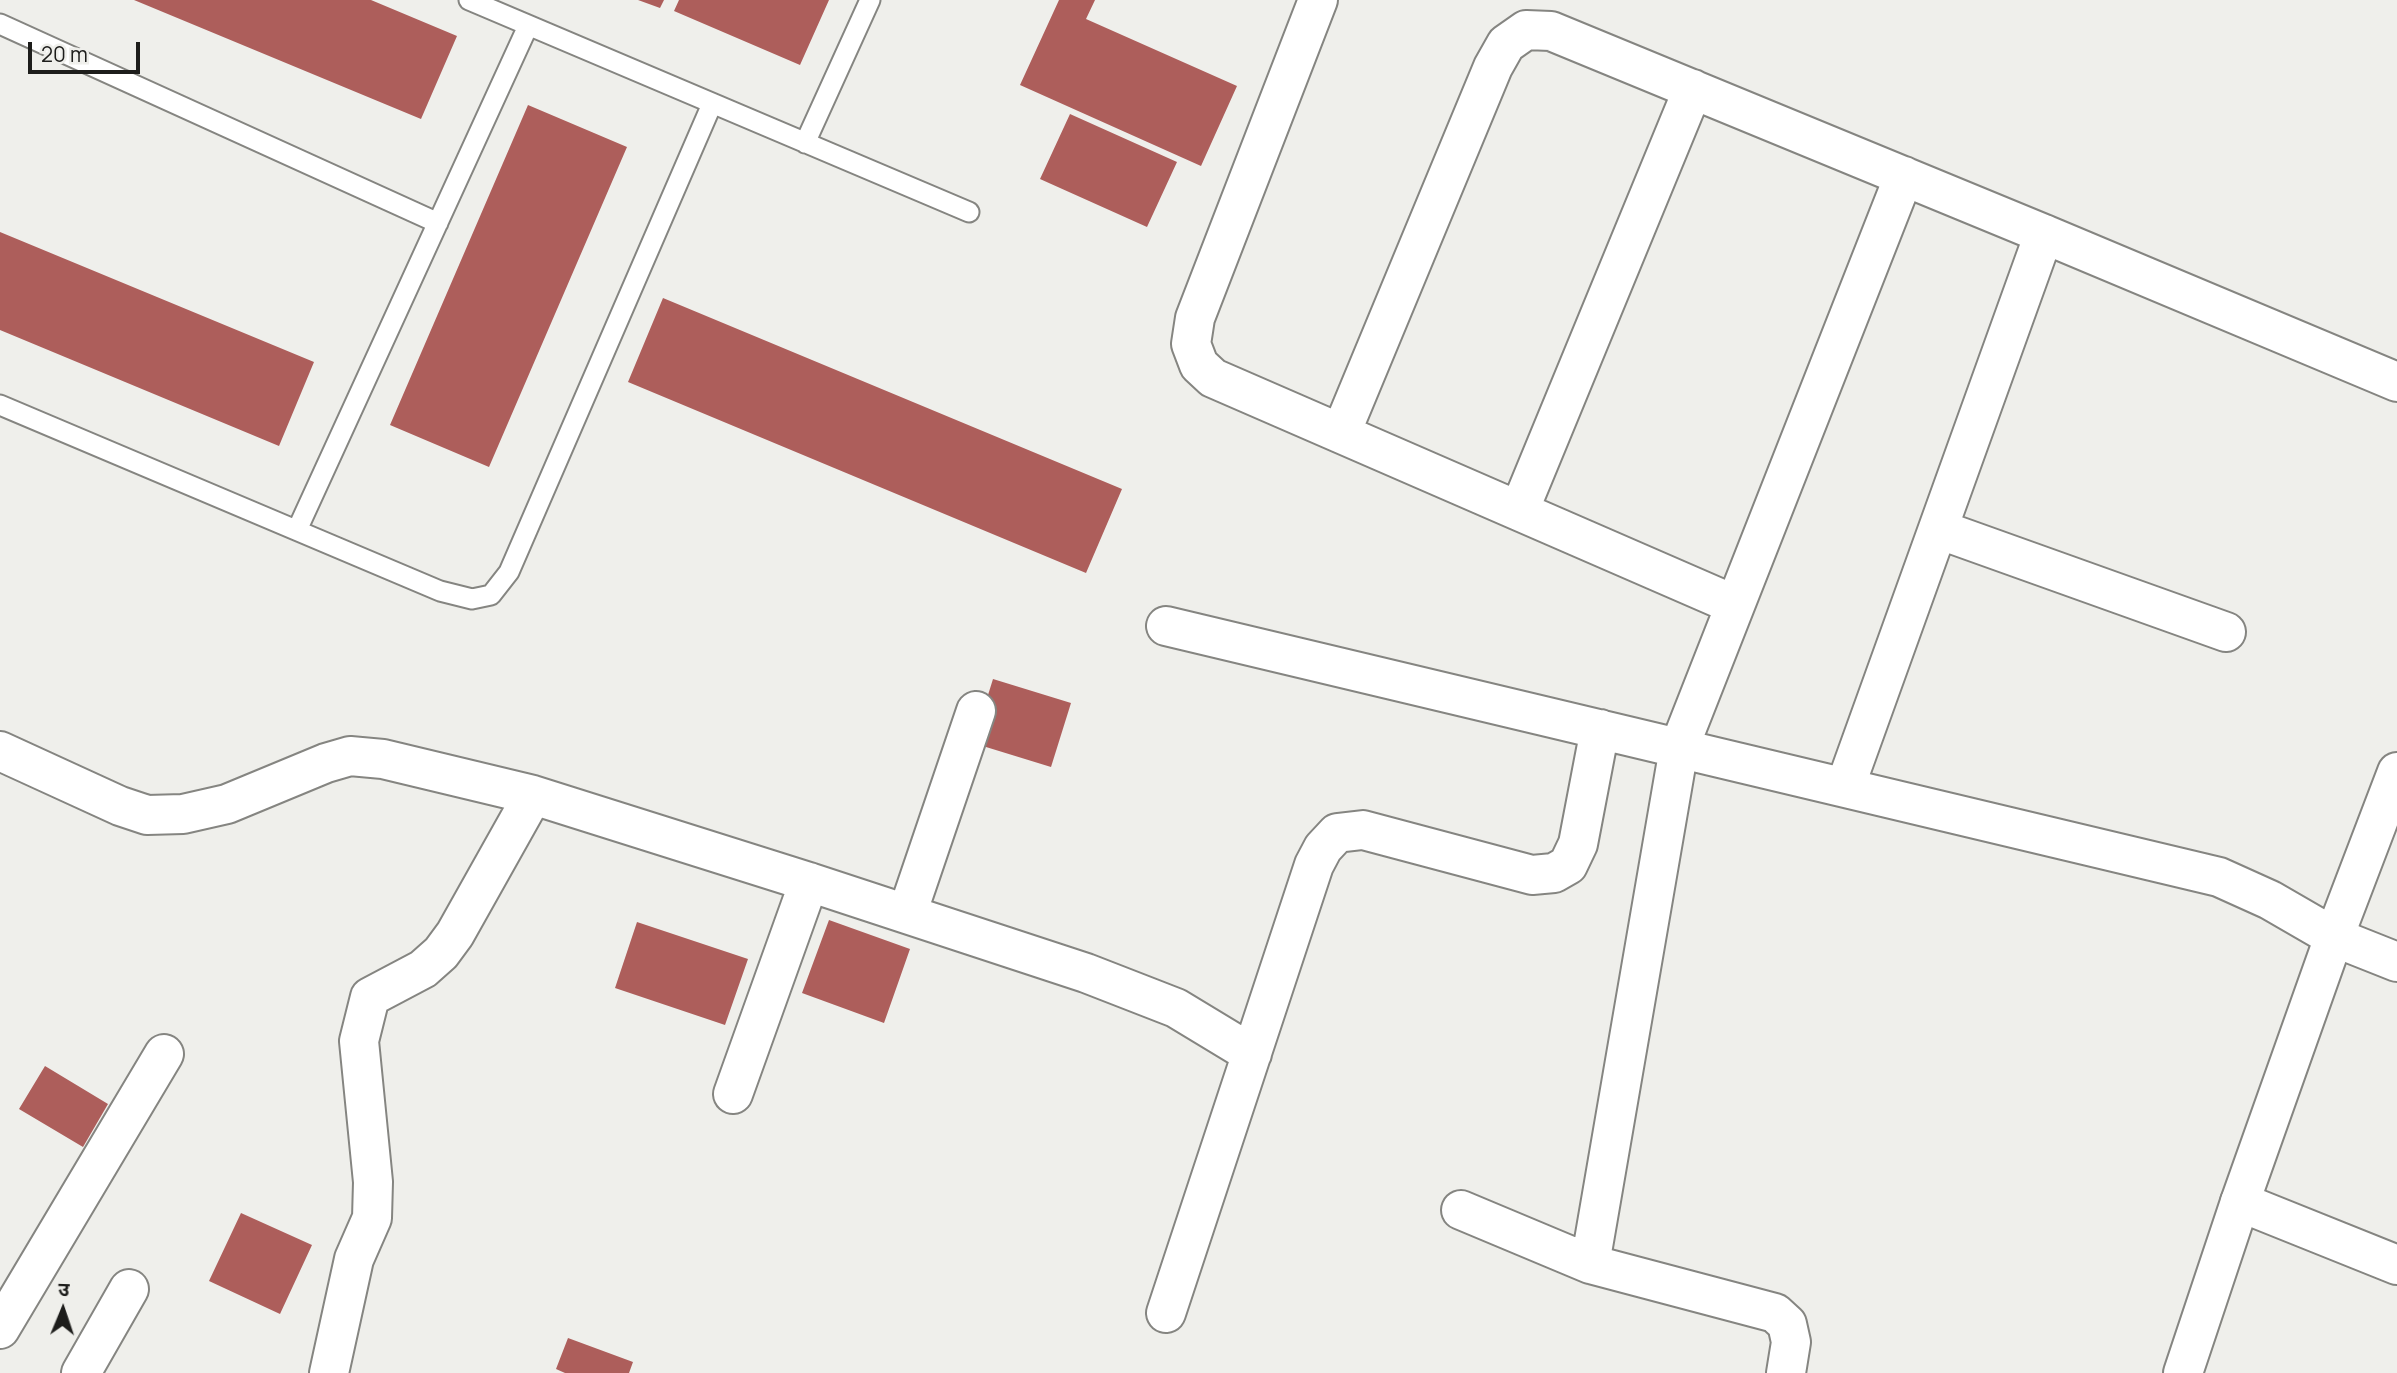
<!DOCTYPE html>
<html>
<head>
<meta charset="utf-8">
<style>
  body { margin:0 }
  #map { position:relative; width:2397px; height:1373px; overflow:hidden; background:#efefeb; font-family:Manrope,"Noto Sans Devanagari",sans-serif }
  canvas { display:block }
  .north { position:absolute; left:28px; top:1275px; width:70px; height:70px; -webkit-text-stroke:5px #efefeb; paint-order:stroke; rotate:2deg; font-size:19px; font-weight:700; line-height:28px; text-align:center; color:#1d1d1b }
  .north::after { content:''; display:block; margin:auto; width:24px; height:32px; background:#1d1d1b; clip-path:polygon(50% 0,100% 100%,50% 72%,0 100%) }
  .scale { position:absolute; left:28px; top:42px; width:112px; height:32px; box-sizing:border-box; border:4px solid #1d1d1b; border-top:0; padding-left:9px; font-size:21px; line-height:24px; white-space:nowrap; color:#1d1d1b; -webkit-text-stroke:5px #efefeb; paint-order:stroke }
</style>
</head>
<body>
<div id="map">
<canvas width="2397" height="1373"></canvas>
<div class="north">उ</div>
<div class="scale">20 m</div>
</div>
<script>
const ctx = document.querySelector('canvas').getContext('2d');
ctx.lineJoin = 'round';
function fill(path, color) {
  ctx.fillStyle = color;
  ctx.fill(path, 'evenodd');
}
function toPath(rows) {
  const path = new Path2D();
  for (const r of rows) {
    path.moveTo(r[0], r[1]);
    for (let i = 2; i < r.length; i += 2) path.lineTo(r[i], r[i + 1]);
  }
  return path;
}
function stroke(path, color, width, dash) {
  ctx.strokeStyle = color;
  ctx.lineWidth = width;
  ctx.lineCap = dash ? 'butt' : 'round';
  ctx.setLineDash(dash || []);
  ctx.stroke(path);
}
const building = toPath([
  [134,0,371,0,457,36,421,119],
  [638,0,664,0,660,8],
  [679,0,829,0,800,65,674,11],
  [1059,0,1095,0,1086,19,1237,86,1201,166,1020,85],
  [528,105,627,147,489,467,390,425],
  [1070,114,1177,162,1147,227,1040,179],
  [0,232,314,362,279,446,0,330],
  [663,298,1122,489,1086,573,628,382],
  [993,679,1071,703,1051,767,973,743],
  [829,920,910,949,884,1023,802,993],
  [637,922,748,959,725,1025,615,988],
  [45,1066,108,1104,83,1147,19,1109],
  [241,1213,312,1245,280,1314,209,1281],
  [568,1338,633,1362,629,1373,565,1373,556,1369]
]);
const lane = toPath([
  [469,0,969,212],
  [0,24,438,223],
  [805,143,870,0],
  [0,405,440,591,472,599,491,595,509,572,712,104],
  [297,530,528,26]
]);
const street = toPath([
  [1318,0,1195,318,1191,344,1199,365,1213,378,1735,605],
  [1341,433,1493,67,1506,44,1526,30,1551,31,2044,234,2397,382],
  [1519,511,1693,89],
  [1938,529,2226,632],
  [1166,626,2219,877,2270,900,2334,937,2397,962],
  [0,751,120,806,147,815,183,814,227,804,326,763,350,756,383,759,533,795,809,882,1086,973,1176,1008,1252,1054],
  [1845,787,2044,234],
  [907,914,976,711],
  [733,1094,809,882],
  [2240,1202,2397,1265],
  [1461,1210,1590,1264,1775,1313,1787,1324,1791,1342,1786,1373],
  [1590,1264,1679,748,1904,176],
  [1166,1313,1314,865,1323,848,1337,833,1363,830,1532,875,1554,873,1568,865,1578,844,1600,729],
  [0,1329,164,1054],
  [81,1373,129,1289],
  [329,1373,354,1259,372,1218,373,1182,359,1041,370,997,423,969,441,953,455,934,533,795]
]);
const secondary = toPath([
  [2183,1373,2240,1202,2334,937,2397,772]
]);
fill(building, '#ad5e5b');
stroke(lane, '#858581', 23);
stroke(street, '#858581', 42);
stroke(secondary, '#858581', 42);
stroke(lane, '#fff', 19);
stroke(street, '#fff', 38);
stroke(secondary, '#fff', 38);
</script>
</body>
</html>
